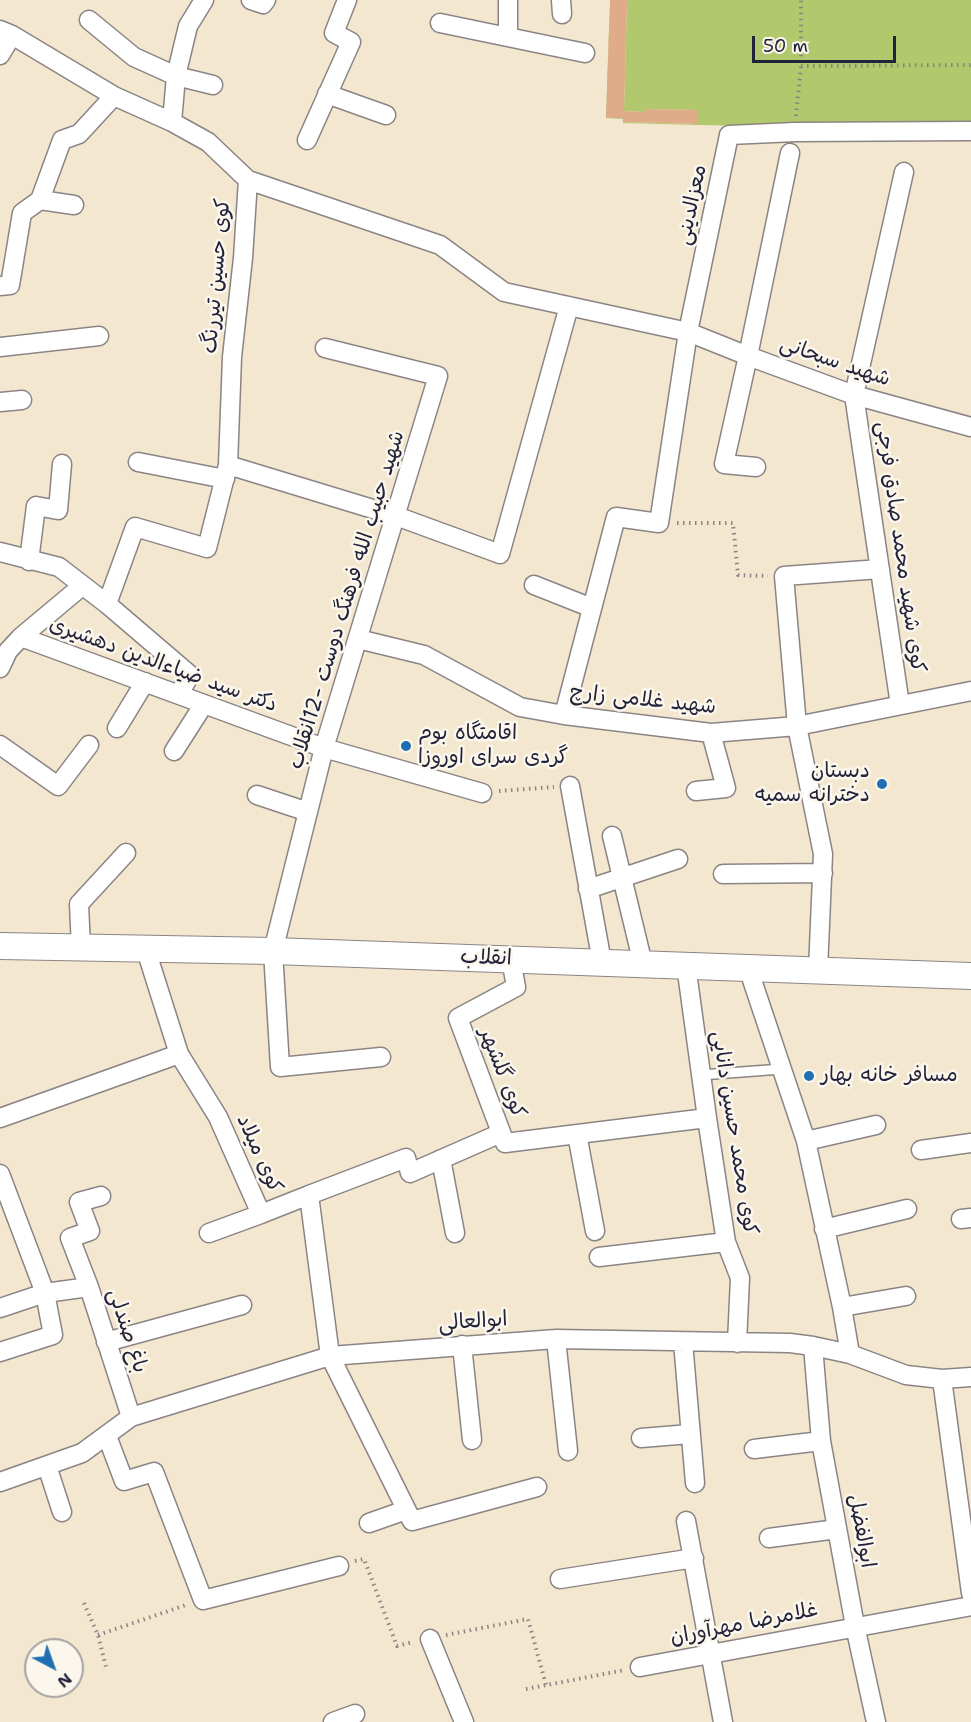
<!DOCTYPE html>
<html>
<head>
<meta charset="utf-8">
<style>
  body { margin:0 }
  #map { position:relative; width:971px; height:1722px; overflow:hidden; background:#f4e7cf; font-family:"Shantell Sans",sans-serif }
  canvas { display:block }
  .north { position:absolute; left:24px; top:1638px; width:60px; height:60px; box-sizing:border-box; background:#fbf7ec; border:2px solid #a4a2a5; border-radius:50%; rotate:139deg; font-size:16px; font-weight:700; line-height:24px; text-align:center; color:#22223b }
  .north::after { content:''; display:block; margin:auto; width:21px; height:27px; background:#1f6fb2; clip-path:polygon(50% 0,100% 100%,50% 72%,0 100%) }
  .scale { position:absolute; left:752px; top:36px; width:144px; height:27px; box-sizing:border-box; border:3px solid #22223b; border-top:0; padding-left:8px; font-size:18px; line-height:21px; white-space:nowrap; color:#22223b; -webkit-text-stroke:4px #fbf7ec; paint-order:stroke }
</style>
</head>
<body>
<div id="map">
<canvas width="971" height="1722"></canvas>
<div class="north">N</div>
<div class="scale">50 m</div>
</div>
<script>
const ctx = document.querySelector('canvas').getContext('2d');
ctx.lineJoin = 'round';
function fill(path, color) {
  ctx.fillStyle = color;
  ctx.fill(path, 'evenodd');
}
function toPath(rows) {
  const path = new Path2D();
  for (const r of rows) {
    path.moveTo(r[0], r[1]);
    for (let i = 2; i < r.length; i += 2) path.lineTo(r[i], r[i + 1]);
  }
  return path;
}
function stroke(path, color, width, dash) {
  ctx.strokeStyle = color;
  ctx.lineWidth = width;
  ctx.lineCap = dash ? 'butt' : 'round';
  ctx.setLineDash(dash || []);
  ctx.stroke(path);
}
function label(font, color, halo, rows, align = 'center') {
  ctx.font = font + ' "Shantell Sans","Playpen Sans Arabic",sans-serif';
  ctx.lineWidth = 5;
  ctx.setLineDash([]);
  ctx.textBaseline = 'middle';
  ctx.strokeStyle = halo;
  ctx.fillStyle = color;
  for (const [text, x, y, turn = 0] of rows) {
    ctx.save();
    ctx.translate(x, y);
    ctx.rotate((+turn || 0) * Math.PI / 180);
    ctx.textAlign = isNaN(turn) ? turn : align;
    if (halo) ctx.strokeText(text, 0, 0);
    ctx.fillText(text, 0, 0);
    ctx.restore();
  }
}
const green = toPath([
  [610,0,607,118,623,118,624,122,697,124,698,110,645,109,645,112,624,111,627,0,971,0,971,129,698,125,623,123,623,119,606,118]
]);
const building = toPath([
  [610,0,627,0,624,111,645,112,645,109,698,110,698,124,623,122,623,118,606,118]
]);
const path = toPath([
  [801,66,971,65],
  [796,116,801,66,801,0],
  [677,523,733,523,738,575,768,576],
  [499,791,554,787],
  [355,1561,364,1559,397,1646,413,1642],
  [84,1603,98,1635,106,1667],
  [98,1635,186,1605],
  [446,1635,528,1619,546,1685],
  [526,1689,625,1670]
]);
const lane = toPath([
  [701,1075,782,1069]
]);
const street = toPath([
  [251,0,263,4,266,0],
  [508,0,508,37],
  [561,0,562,14],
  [89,20,134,57,176,76,213,85],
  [440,23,585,53],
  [0,30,12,35,114,96,172,122,208,142,248,180],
  [0,55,12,35],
  [327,94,386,115],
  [172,122,176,76,188,26,204,0],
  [307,140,351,42,334,33,347,0],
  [40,200,74,205],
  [0,286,10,285,22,213,40,200,62,140,79,134,114,96],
  [0,347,99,336],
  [325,348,438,376,324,748,273,951,280,1067,381,1057],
  [0,402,22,400],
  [138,462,225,479],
  [228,465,396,516,500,554,569,306],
  [756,467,724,464,748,356,790,153],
  [0,552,59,567,107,604,135,527,207,548,228,465,232,357,243,258,248,180,440,245,504,292,688,332,748,356,854,395,971,427],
  [29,561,36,506,58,510,62,464],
  [534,585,592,608],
  [107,604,190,675,179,694],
  [21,637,324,748,482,793],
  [358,639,424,655,520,707,564,715,711,733,797,726,971,691],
  [0,668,8,651,21,637,82,586],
  [900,705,854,395,904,172],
  [564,715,616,517,659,523,688,332,729,135,795,132,971,131],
  [117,728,145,682],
  [0,745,58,786,89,745],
  [174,751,204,704],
  [570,786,602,962],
  [696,791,726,788,711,733],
  [257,795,308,812],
  [612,836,643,964],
  [723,874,823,873],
  [588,889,678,859],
  [81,948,79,904,126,853],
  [146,950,179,1054,218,1117,261,1214,309,1195,330,1356,412,1521,537,1487],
  [511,959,516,987,458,1018,505,1143,707,1118],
  [686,965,707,1118,726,1242,740,1278,737,1343],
  [748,968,806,1141,842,1307,850,1354],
  [818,970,823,854,797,726,784,576,880,569],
  [0,1118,179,1054],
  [577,1134,595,1231],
  [806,1141,876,1125],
  [921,1150,971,1143],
  [441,1159,455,1233],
  [0,1174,45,1293,89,1287,131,1417],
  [309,1195,406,1158,410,1173,501,1133],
  [961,1219,971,1218],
  [824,1229,907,1209],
  [209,1233,261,1214],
  [599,1257,726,1242],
  [89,1287,70,1238,90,1231,79,1202,101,1196],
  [842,1307,906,1296],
  [0,1308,45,1293,53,1335,0,1352],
  [556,1339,568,1451],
  [106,1342,242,1305],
  [683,1342,695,1483],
  [462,1345,472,1440],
  [813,1346,821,1441,855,1626,876,1722],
  [942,1379,971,1593],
  [107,1436,124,1481,154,1472,203,1600,339,1566],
  [641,1438,690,1434],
  [754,1449,821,1441],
  [47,1466,62,1512],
  [0,1482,82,1453,131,1417,330,1356,556,1339,790,1343,813,1346,850,1354,906,1375,942,1379,971,1377],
  [686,1521,723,1722],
  [369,1523,406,1510],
  [769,1538,837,1529],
  [560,1579,694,1558],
  [430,1639,464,1722],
  [640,1667,971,1606],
  [333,1722,355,1714]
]);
const secondary = toPath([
  [0,946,273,951,971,976]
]);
const markers = [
  [406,746,6,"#1f6fb2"],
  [882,784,6,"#1f6fb2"],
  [809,1076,6,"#1f6fb2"]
];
const streetNames = [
  ["معزالدینی",692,205,-78],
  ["کوی حسین تیررنگ",217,276,-85],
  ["شهید سبحانی",835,362,19],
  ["کوی شهید محمد صادق فرجی",900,547,82],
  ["شهید حبیب الله فرهنگ دوست -12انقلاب",347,600,-73],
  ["دکتر سید ضیاءالدین دهشیری",163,665,20],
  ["شهید غلامی زارچ",643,700,6],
  ["انقلاب",486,958,2],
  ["کوی گلشهر",502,1073,69],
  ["کوی محمد حسین دانایی",734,1133,81],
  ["کوی میلاد",259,1154,66],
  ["ابوالعالی",473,1322,-4],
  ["باغ صندلی",127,1331,72],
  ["ابوالفضل",861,1531,80],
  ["غلامرضا مهرآوران",744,1624,-11]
];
const poiNames = [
  ["اقامتگاه بوم",418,734],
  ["گردی سرای اوروزا",418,758],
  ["دبستان",870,772,"right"],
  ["دخترانه سمیه",870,796,"right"],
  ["مسافر خانه بهار",821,1076]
];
fill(green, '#b2c86d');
fill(building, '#dfab89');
stroke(lane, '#8b8485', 12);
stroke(street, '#8b8485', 21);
stroke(secondary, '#8b8485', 28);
stroke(path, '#8b8485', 4, [1.5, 4.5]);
stroke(lane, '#fff', 9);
stroke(street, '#fff', 18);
stroke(secondary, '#fff', 26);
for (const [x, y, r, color] of markers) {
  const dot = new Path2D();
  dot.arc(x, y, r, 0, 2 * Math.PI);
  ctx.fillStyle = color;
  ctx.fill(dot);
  stroke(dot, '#fbf7ec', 2);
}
label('21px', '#22223b', '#fbf7ec', streetNames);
label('21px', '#22223b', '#fbf7ec', poiNames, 'left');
</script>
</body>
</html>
